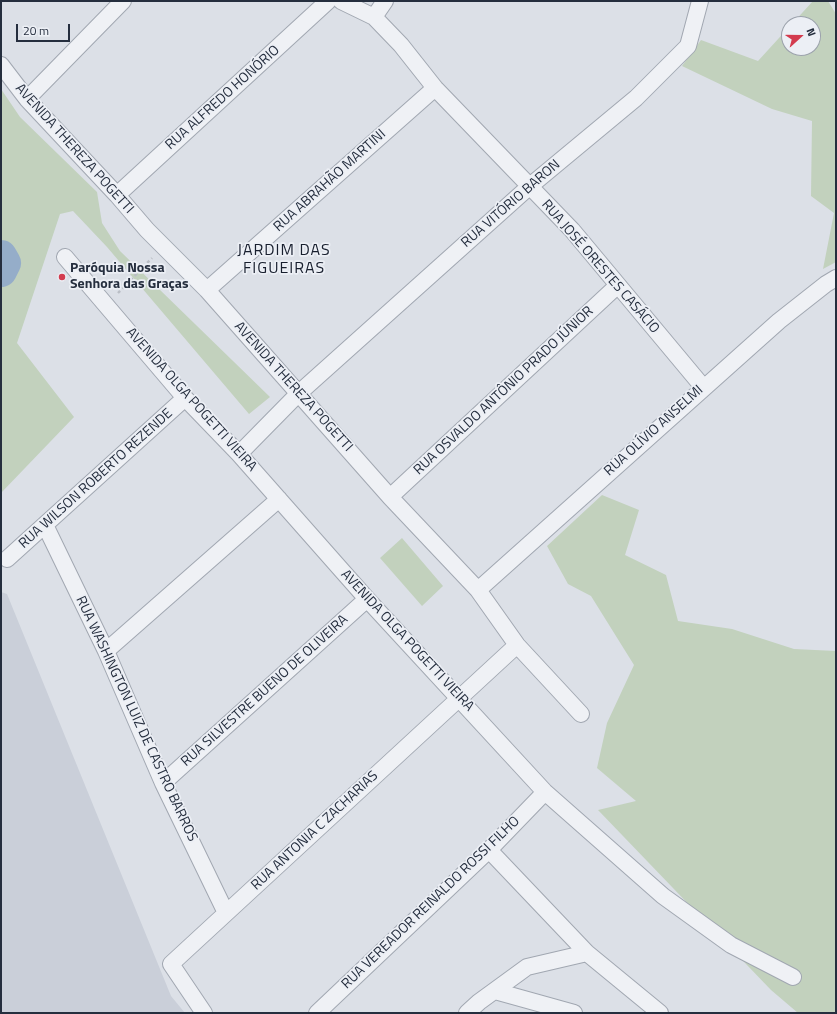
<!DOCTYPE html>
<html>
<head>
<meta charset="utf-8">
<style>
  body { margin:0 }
  #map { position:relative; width:837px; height:1014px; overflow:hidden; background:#dce0e7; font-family:"Titillium Web",sans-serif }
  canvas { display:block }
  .frame { position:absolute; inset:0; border:2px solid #252e3e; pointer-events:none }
  .north { position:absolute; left:781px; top:16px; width:40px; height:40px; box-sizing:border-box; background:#eceff5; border:1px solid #9ca2ac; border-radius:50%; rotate:69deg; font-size:11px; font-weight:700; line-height:16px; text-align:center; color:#252e3e }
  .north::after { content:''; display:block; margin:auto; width:14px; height:18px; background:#d33b4e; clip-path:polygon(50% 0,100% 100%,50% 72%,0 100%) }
  .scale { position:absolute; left:16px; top:24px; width:54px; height:18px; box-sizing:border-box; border:2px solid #252e3e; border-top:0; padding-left:5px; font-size:12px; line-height:14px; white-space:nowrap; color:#252e3e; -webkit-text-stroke:3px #eceff5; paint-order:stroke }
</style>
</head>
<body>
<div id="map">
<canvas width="837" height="1014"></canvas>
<div class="frame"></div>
<div class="north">N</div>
<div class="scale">20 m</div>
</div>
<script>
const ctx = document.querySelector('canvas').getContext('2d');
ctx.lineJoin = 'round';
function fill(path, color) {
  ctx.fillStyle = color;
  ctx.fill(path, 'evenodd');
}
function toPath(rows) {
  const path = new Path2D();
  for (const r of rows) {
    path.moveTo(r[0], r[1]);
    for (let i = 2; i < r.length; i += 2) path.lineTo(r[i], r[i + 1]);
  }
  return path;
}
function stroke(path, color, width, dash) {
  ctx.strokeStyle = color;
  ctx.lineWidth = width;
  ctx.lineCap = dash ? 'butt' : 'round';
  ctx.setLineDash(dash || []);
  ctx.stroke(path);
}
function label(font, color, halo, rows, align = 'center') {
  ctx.font = font + ' "Titillium Web",sans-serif';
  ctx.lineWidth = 3.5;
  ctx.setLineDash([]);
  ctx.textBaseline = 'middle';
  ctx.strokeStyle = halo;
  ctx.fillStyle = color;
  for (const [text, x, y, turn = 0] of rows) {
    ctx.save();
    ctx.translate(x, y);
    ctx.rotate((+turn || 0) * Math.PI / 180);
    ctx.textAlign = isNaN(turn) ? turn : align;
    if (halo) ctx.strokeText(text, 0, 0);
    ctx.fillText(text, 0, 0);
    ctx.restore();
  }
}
const built = toPath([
  [1,592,7,594,171,996,185,1013,1,1013]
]);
const green = toPath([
  [813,1,828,1,836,14,836,262,823,269,834,213,811,196,812,121,772,109,682,66,701,40,758,61,789,27,789,48,813,48,813,24,792,24],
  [1,89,20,117,97,192,102,223,120,251,270,397,249,414,107,247,73,211,60,214,17,343,74,417,1,493],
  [602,495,639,510,625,555,666,575,678,621,732,629,794,649,836,651,836,1013,798,1013,771,990,598,810,636,801,597,768,607,723,634,665,591,596,568,584,547,546],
  [402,538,443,586,422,606,380,558]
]);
const river = toPath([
  [1,256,5,263,1,271]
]);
const path = toPath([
  [118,293,152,258]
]);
const minor = toPath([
  [341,1,374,17,401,45,435,88,572,230,703,387],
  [374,17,385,1],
  [1,65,27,99,117,195,147,230,207,290,390,497,478,590,517,645,581,714],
  [27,99,123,1],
  [117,195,328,1],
  [65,257,185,398,239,454,367,599,545,792,663,896,731,945,793,977],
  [207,290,435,88],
  [239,454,299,393,530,186,636,98,688,46,700,1],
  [390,497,617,286],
  [45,525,106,651,163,783,226,913],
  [7,559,185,398],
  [478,590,779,321,826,284,836,278],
  [106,651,279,499],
  [163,783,367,599],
  [489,850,587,953,660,1013],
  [495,991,574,1013],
  [204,1013,171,964,517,645],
  [317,1013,489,850,545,792],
  [467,1013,479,1002,527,967,587,953]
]);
const markers = [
  [62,277,4,"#d33b4e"]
];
const streetNames = [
  ["RUA ALFREDO HONÓRIO",223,98,-42],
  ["AVENIDA THEREZA POGETTI",74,149,48],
  ["RUA ABRAHÃO MARTINI",330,181,-42],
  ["RUA VITÓRIO BARON",511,204,-41],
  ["RUA JOSÉ ORESTES CASÁCIO",600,267,49],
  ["AVENIDA THEREZA POGETTI",293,387,48],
  ["RUA OSVALDO ANTÔNIO PRADO JÚNIOR",504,391,-43],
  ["AVENIDA OLGA POGETTI VIEIRA",191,400,48],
  ["RUA OLÍVIO ANSELMI",654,431,-42],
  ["RUA WILSON ROBERTO REZENDE",96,479,-42],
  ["AVENIDA OLGA POGETTI VIEIRA",407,641,47],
  ["RUA SILVESTRE BUENO DE OLIVEIRA",265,691,-42],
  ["RUA WASHINGTON LUIZ DE CASTRO BARROS",136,719,65],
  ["RUA ANTONIA C ZACHARIAS",315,831,-43],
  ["RUA VEREADOR REINALDO ROSSI FILHO",431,903,-44]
];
const poiNames = [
  ["Paróquia Nossa",70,269],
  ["Senhora das Graças",70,285]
];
const quarterNames = [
  ["JARDIM DAS",284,251],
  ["FIGUEIRAS",284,269]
];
fill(built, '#cacfd9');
fill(green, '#c2d1bd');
stroke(river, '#95adc9', 32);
stroke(minor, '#a1a7b1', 18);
stroke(path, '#babec5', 2.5, [3, 3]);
stroke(minor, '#eff1f5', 16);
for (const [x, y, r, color] of markers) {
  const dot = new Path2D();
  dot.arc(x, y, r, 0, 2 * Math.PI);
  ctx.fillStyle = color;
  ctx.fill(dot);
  stroke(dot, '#eceff5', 1.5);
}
label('14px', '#252e3e', '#eceff5', streetNames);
label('bold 14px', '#252e3e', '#eceff5', poiNames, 'left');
ctx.letterSpacing = '1px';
label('16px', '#181f2e', '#eceff5', quarterNames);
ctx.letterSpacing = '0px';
</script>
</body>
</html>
